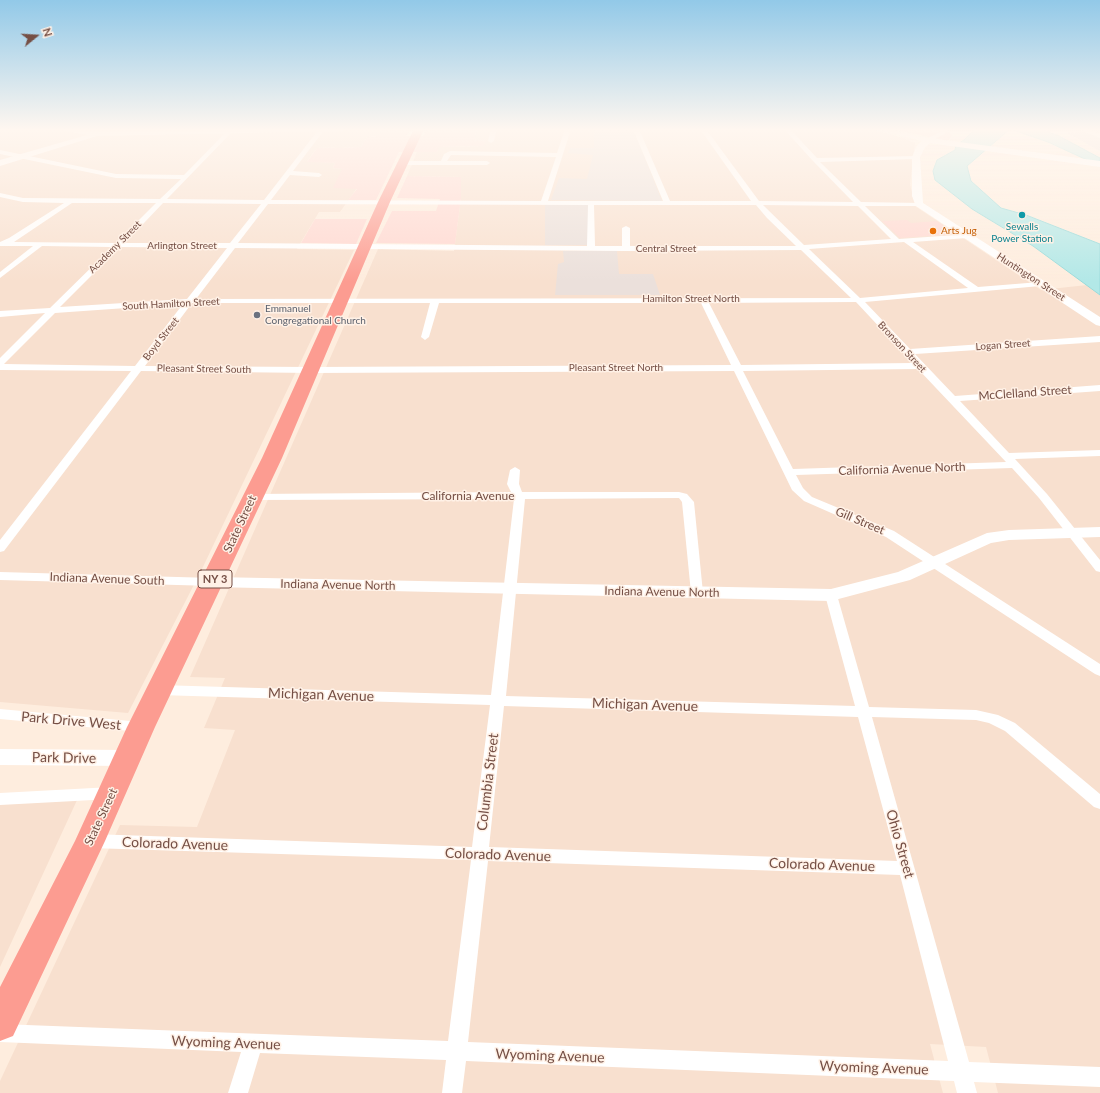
<!DOCTYPE html>
<html>
<head>
<meta charset="utf-8">
<style>
  body { margin:0 }
  #map { position:relative; width:1100px; height:1093px; overflow:hidden; background:#feedde; font-family:Lato,sans-serif }
  canvas { display:block }
  .north { position:absolute; left:16px; top:16px; width:40px; height:40px; -webkit-text-stroke:3px #fff1e6; paint-order:stroke; rotate:72deg; font-size:11px; font-weight:700; line-height:16px; text-align:center; color:#754f45 }
  .north::after { content:''; display:block; margin:auto; width:14px; height:18px; background:#754f45; clip-path:polygon(50% 0,100% 100%,50% 72%,0 100%) }
</style>
</head>
<body>
<div id="map">
<canvas width="1100" height="1093"></canvas>
<div class="north">N</div>
</div>
<script>
const ctx = document.querySelector('canvas').getContext('2d');
ctx.lineJoin = 'round';
function fill(path, color) {
  ctx.fillStyle = color;
  ctx.fill(path, 'evenodd');
}
function toPath(rows) {
  const path = new Path2D();
  for (const r of rows) {
    path.moveTo(r[0], r[1]);
    for (let i = 2; i < r.length; i += 2) path.lineTo(r[i], r[i + 1]);
  }
  return path;
}
function stroke(path, color, width, dash) {
  ctx.strokeStyle = color;
  ctx.lineWidth = width;
  ctx.lineCap = dash ? 'butt' : 'round';
  ctx.setLineDash(dash || []);
  ctx.stroke(path);
}
function label(font, color, halo, rows, align = 'center') {
  ctx.font = font + ' Lato,sans-serif';
  ctx.lineWidth = 3;
  ctx.setLineDash([]);
  ctx.textBaseline = 'middle';
  ctx.strokeStyle = halo;
  ctx.fillStyle = color;
  for (const [text, x, y, turn = 0] of rows) {
    ctx.save();
    ctx.translate(x, y);
    ctx.rotate((+turn || 0) * Math.PI / 180);
    ctx.textAlign = isNaN(turn) ? turn : align;
    if (halo) ctx.strokeText(text, 0, 0);
    ctx.fillText(text, 0, 0);
    ctx.restore();
  }
}
const residential = toPath([
  [0,129,382,129,380,136,367,137,361,147,317,148,307,161,335,163,333,168,342,169,357,188,340,212,319,212,297,249,354,250,201,571,128,713,0,702],
  [476,129,872,129,903,138,915,143,910,184,915,206,1041,290,1087,285,1100,295,1100,1093,998,1093,986,1047,930,1044,943,1093,0,1093,0,1081,120,825,197,827,235,730,204,728,225,678,190,677,378,249,454,251,461,198,461,177,407,176,417,152,437,152,438,147,482,146,485,141,475,140],
  [78,798,0,967,0,804]
]);
const commercial = toPath([
  [382,129,411,129,406,136,423,136,427,129,476,129,475,140,486,141,483,146,439,147,437,152,399,152,376,200,348,200,357,189,333,188,342,169,333,168,335,163,307,162,317,148,361,147,367,137,380,136],
  [892,129,944,129,953,135,948,141],
  [407,176,461,177,461,198,455,244,376,243,392,211,436,211,440,199,397,198],
  [315,219,367,219,356,244,301,243],
  [907,220,911,223,937,221,956,234,900,238,882,221]
]);
const industrial = toPath([
  [594,129,633,129,662,201,551,200,559,178,587,179,593,155,568,153,570,148,594,148],
  [1100,131,1100,151,1067,133],
  [545,205,588,205,589,245,545,245],
  [563,251,617,251,619,274,653,274,660,295,555,295,558,264,564,262]
]);
const water = toPath([
  [975,129,1041,129,1059,136,1100,158,1100,166,1048,142,1010,129,967,166,971,181,1001,208,1026,215,1100,244,1100,295,1033,246,972,209,935,180,933,171,937,160,955,150,956,145,964,140,975,129]
]);
const street = toPath([
  [226,129,232,129,230,134,167,199,264,200,319,129,325,129,293,171,319,173,322,175,319,177,290,175,271,200,541,201,556,157,451,155,447,161,487,161,490,163,487,165,403,165,400,163,403,161,441,161,444,154,450,151,557,153,565,129,571,129,548,201,663,201,633,129,639,129,670,201,751,201,700,129,706,129,759,201,853,202,813,161,784,129,790,129,817,158,918,156,918,158,916,159,820,162,861,202,921,203,922,204,919,206,865,206,899,239,970,234,971,236,967,238,913,242,978,287,1040,282,1044,284,1040,286,865,302,910,349,1100,336,1100,342,915,354,955,396,1100,385,1100,391,960,401,1009,453,1100,450,1100,456,1015,459,1047,494,1100,560,1100,572,1096,571,1039,498,1012,468,796,475,803,488,812,497,894,531,1100,664,1100,676,1095,674,886,537,804,501,792,490,734,371,312,373,141,371,4,551,0,552,0,540,131,371,0,370,0,358,45,313,0,317,0,311,50,308,112,247,42,246,0,278,0,272,33,246,0,246,0,242,9,238,64,203,23,202,0,197,0,193,23,198,160,199,181,179,116,178,0,154,0,150,116,174,184,175,225,133,226,129],
  [72,203,156,203,116,243,14,242,72,203],
  [163,203,261,204,230,243,125,243,163,203],
  [268,204,588,205,587,246,238,243,268,204],
  [594,205,756,205,767,218,796,246,630,246,630,228,626,226,622,228,622,246,595,246,594,205],
  [763,205,858,206,891,239,804,245,763,205],
  [904,242,968,288,860,298,809,249,904,242],
  [120,247,227,248,187,299,60,307,120,247],
  [235,248,626,251,801,250,851,298,196,299,235,248],
  [856,302,913,363,741,365,709,303,856,302],
  [192,303,430,303,421,337,425,340,429,337,439,303,701,303,731,365,312,367,145,366,192,303],
  [183,304,135,366,4,364,55,313,183,304],
  [918,369,1006,462,793,469,743,371,918,369],
  [491,129,497,129,494,141,491,143,488,141,491,129],
  [941,129,947,129,944,134,930,141,926,141,926,139,940,132,941,129],
  [1078,129,1086,129,1100,134,1100,138,1078,129],
  [515,467,520,470,519,484,522,492,679,492,687,494,694,502,703,593,697,597,691,593,682,502,679,498,525,499,506,696,855,706,825,595,831,591,837,595,869,707,976,710,998,715,1015,723,1100,794,1100,809,1094,807,1005,731,989,723,976,720,872,717,969,1062,1100,1067,1100,1087,974,1082,977,1093,957,1093,954,1081,466,1061,462,1093,442,1093,446,1060,260,1053,248,1093,228,1093,241,1052,0,1042,0,1024,448,1041,471,860,90,848,84,846,82,841,84,836,90,834,472,847,490,705,159,695,154,694,152,690,154,686,159,685,491,695,514,499,253,500,247,497,253,494,511,492,507,484,510,470,515,467],
  [504,706,858,717,897,861,489,847,504,706],
  [488,861,900,875,948,1061,468,1042,488,861],
  [0,572,213,578,219,582,213,586,0,580,0,572],
  [0,709,141,722,146,723,148,727,146,731,141,732,0,719,0,709],
  [112,787,118,789,120,793,118,797,112,799,0,805,0,793,112,787]
]);
const secondary = toPath([
  [62,129,99,132,346,129,342,131,97,136,0,166,0,160,87,135,66,131,62,129],
  [876,129,889,129,915,136,1100,161,1100,167,930,143,925,147,920,157,923,203,1100,317,1100,326,1096,325,916,206,912,196,912,157,917,146,922,141,876,129],
  [1100,527,1100,537,1009,540,991,543,910,580,831,601,213,587,207,586,204,582,207,578,213,577,831,589,898,572,987,533,1009,530,1100,527],
  [0,749,128,750,136,752,139,758,136,764,128,766,0,765,0,749]
]);
const highway = toPath([
  [414,129,424,129,390,202,282,458,155,727,105,841,13,1036,0,1041,0,987,75,841,127,727,262,458,378,202,414,129]
]);
const markers = [
  [1022,215,4,"#0f9aa8"],
  [933,231,4,"#e8710a"],
  [257,315,4,"#6b7280"]
];
const farCulturenames = [
  ["Sewalls",1022,227],
  ["Power Station",1022,239]
];
const farFoodnames = [
  ["Arts Jug",941,231]
];
const farStreetnames = [
  ["Arlington Street",182,246],
  ["Academy Street",115,247,-45],
  ["Central Street",666,249],
  ["Huntington Street",1031,277,33],
  ["Hamilton Street North",691,299],
  ["South Hamilton Street",171,304,-3],
  ["Boyd Street",161,339,-52],
  ["Logan Street",1003,345,-4],
  ["Bronson Street",902,347,47],
  ["Pleasant Street North",616,368],
  ["Pleasant Street South",204,369,1]
];
const farWorshipnames = [
  ["Emmanuel",265,309],
  ["Congregational Church",265,321]
];
const shields = [
  [215,579,34]
];
const shieldNames = [
  ["NY 3",215,579]
];
const streetNames = [
  ["McClelland Street",1025,393,-4],
  ["California Avenue North",902,469,-2],
  ["California Avenue",468,496],
  ["Gill Street",860,521,23],
  ["State Street",240,524,-65],
  ["Indiana Avenue South",107,579,2],
  ["Indiana Avenue North",338,585,1],
  ["Indiana Avenue North",662,592,1],
  ["State Street",101,817,-65]
];
const nearStreetnames = [
  ["Michigan Avenue",321,695,2],
  ["Michigan Avenue",645,705,2],
  ["Park Drive West",71,721,5],
  ["Park Drive",64,758,1],
  ["Columbia Street",488,782,-83],
  ["Colorado Avenue",175,844,2],
  ["Ohio Street",900,844,74],
  ["Colorado Avenue",498,855,2],
  ["Colorado Avenue",822,865,2],
  ["Wyoming Avenue",226,1043,2],
  ["Wyoming Avenue",550,1056,2],
  ["Wyoming Avenue",874,1068,2]
];
fill(residential, '#f8e0cf');
fill(commercial, '#ffd8d1');
fill(industrial, '#ebe0db');
fill(water, '#b2e8e7');
stroke(water, '#98dada', 1);
fill(street, '#fff');
fill(secondary, '#fff');
fill(highway, '#fc9c91');
const sky = ctx.createLinearGradient(0, 0, 0, 282);
sky.addColorStop(0, '#92c9e8');
sky.addColorStop(0.46, '#fff7f0');
sky.addColorStop(1, '#fff7f000');
ctx.fillStyle = sky;
ctx.fillRect(0, 0, 1100, 282);
for (const [x, y, r, color] of markers) {
  const dot = new Path2D();
  dot.arc(x, y, r, 0, 2 * Math.PI);
  ctx.fillStyle = color;
  ctx.fill(dot);
  stroke(dot, '#fff1e6', 1.5);
}
label('10px', '#0d838f', '#fff1e6', farCulturenames);
label('10px', '#c56008', '#fff1e6', farFoodnames, 'left');
label('10px', '#754f45', '#fff1e6', farStreetnames);
label('10px', '#5b616d', '#fff1e6', farWorshipnames, 'left');
for (const [x, y, w] of shields) {
  const box = new Path2D();
  box.roundRect(x - w / 2, y - 9, w, 18, 3);
  ctx.fillStyle = '#fff1e6';
  ctx.fill(box);
  stroke(box, '#754f45', 1);
}
label('bold 11px', '#754f45', null, shieldNames);
label('12px', '#754f45', '#fff1e6', streetNames);
label('14px', '#754f45', '#fff1e6', nearStreetnames);
</script>
</body>
</html>
